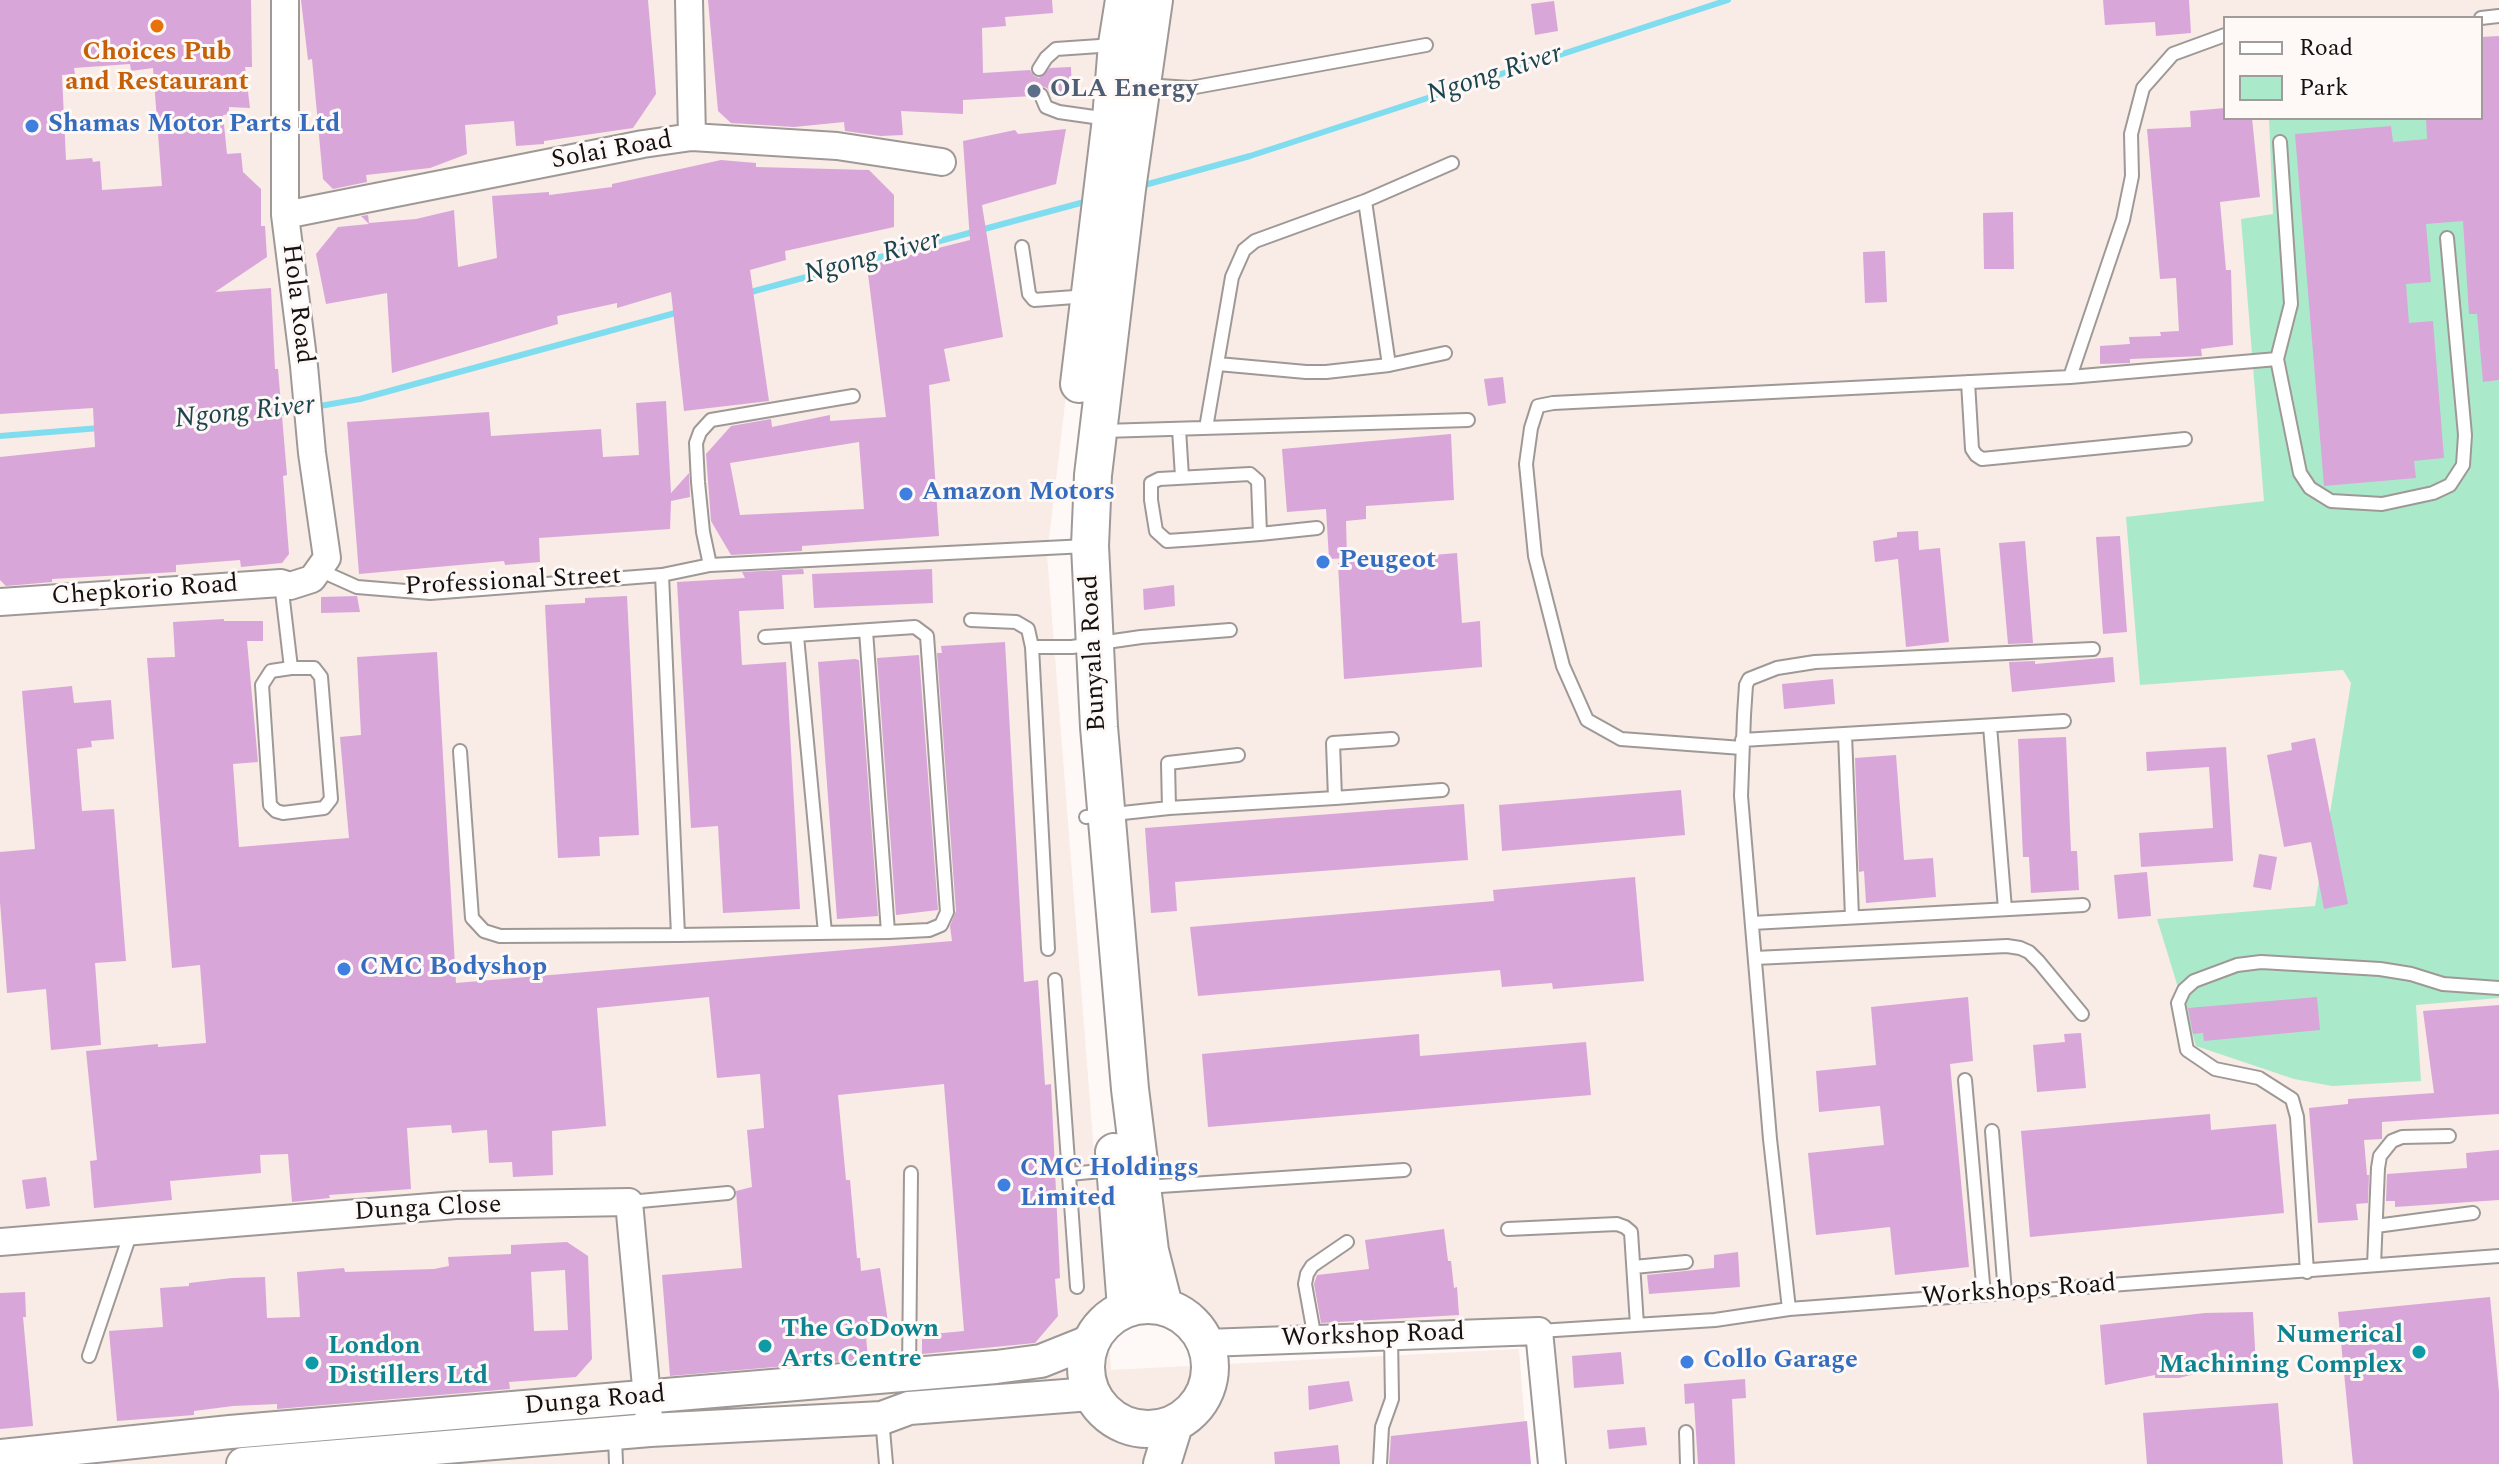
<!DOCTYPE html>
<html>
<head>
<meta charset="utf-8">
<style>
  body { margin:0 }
  #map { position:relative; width:2499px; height:1464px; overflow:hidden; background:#fef8f6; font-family:Spectral,serif }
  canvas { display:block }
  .legend { position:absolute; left:2223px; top:16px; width:260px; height:104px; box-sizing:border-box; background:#fef8f6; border:2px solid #a09c9a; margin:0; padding:10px 14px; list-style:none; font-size:24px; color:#141211 }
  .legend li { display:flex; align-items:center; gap:16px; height:40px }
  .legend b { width:40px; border:2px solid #a09c9a }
</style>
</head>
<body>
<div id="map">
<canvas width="2499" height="1464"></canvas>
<ul class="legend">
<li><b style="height:10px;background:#fff"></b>Road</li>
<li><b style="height:22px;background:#aaeacb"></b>Park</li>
</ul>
</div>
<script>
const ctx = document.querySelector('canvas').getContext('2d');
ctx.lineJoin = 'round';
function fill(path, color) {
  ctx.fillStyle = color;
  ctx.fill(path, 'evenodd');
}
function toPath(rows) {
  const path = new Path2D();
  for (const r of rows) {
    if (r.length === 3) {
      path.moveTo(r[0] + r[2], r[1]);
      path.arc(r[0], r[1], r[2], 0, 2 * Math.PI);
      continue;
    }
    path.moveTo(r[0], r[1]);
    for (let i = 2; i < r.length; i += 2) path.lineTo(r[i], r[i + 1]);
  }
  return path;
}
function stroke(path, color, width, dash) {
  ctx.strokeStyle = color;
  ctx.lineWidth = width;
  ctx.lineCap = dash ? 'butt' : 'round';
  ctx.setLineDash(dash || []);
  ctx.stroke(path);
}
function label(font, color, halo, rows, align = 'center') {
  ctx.font = font + ' Spectral,serif';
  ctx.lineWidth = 6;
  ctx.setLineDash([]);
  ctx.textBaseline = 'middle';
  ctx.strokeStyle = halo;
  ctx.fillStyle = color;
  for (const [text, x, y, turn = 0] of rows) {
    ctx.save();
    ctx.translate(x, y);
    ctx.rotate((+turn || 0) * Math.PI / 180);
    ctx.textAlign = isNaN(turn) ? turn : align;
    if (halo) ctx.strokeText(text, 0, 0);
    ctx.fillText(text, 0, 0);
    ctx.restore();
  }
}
const built = toPath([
  [0,0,1113,0,1047,555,1111,1370,1519,1349,1528,1464,0,1464],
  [1158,0,2499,0,2499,1464,1561,1464,1548,1318,1208,1346,1138,1296,1087,589],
  [2225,18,2481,18,2481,118,2225,118]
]);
const green = toPath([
  [2499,92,2499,998,2416,1005,2421,1081,2332,1086,2294,1079,2196,1046,2157,919,2315,906,2351,683,2343,670,2140,685,2126,517,2264,501,2241,219,2273,214,2269,118,2481,118]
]);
const stream = toPath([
  [1141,186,1250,156,1728,0],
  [747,293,1088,201],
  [314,407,360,399,679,312],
  [275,414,303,409],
  [0,436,100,428]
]);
const building = toPath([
  [0,0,251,0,252,67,245,67,250,108,229,107,229,114,223,115,227,154,241,153,243,172,261,189,261,226,265,226,267,257,215,292,271,288,275,369,278,369,287,475,283,476,289,554,282,563,241,567,240,560,176,565,176,572,52,579,52,582,6,586,0,580,0,457,95,447,93,408,0,414],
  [130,64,131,71,153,68,162,186,102,190,100,161,93,162,92,158,66,160,62,75,75,74,74,68],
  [301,0,648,0,656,94,633,128,544,141,544,144,516,146,514,121,465,125,467,154,430,168,366,175,367,182,333,189,323,179,312,59,308,60],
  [708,0,1052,0,1053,13,1005,17,1006,26,982,28,983,73,1030,70,1034,76,1039,78,1050,68,1071,67,1072,93,1050,94,1047,88,1041,86,1034,89,1032,96,963,100,963,114,901,111,903,135,881,136,845,131,844,122,794,127,731,123,718,111],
  [2103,0,2189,0,2191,33,2156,36,2155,22,2105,25],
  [1554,1,1558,31,1535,35,1531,4],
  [2499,36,2499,380,2483,382,2477,314,2469,314,2463,221,2426,224,2431,282,2406,284,2409,323,2433,321,2444,458,2414,461,2416,478,2324,486,2295,134,2391,126,2393,142,2427,139,2426,118,2481,118,2481,37],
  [2225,108,2225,118,2252,118,2260,197,2220,202,2226,270,2231,270,2233,345,2201,349,2202,356,2130,359,2130,354,2130,363,2100,364,2100,346,2130,344,2129,337,2161,336,2160,332,2179,331,2176,278,2160,279,2147,129,2191,127,2190,111],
  [1066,129,1056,184,982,205,1003,337,944,349,950,381,929,385,939,536,802,546,802,551,731,555,711,521,706,454,731,426,771,419,772,427,830,415,830,421,886,417,867,266,970,240,963,141,1015,130,1018,134],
  [859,442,864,509,740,515,730,463],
  [721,160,756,163,756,167,869,170,894,195,894,227,785,251,786,260,750,270,769,401,684,411,671,292,617,308,617,303,557,316,558,324,392,373,387,293,326,304,316,254,338,227,369,224,361,216,368,215,369,223,416,219,454,210,458,267,497,258,492,196,549,192,549,195,612,187,612,184],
  [2013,212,2014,269,1984,269,1983,213],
  [1885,251,1887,302,1865,303,1863,252],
  [1503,377,1506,403,1488,406,1484,379],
  [666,401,671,493,689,473,690,497,671,501,670,529,539,538,540,562,505,565,504,561,359,574,347,422,489,412,491,436,601,429,603,457,639,455,636,403],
  [1451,434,1454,500,1366,506,1366,519,1346,521,1347,558,1329,559,1326,509,1287,512,1282,449],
  [1918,531,1919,550,1940,548,1949,642,1906,647,1898,559,1875,562,1873,541,1897,537,1897,532],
  [2120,536,2127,632,2103,634,2096,537],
  [2025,541,2033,643,2008,644,1999,543],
  [1457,553,1462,623,1480,621,1482,667,1344,679,1338,563],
  [803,569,804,574,782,575,784,609,739,611,742,665,786,662,800,909,723,913,718,826,691,828,677,582,745,578,742,572],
  [932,569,933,603,814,608,812,574],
  [1174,585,1175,606,1144,610,1143,589],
  [357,596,360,612,321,613,321,597],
  [627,596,639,835,599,837,600,856,558,858,545,605,585,603,585,598],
  [224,619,224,621,263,621,263,641,247,641,258,762,233,764,239,847,349,838,340,737,361,735,357,657,437,652,456,983,952,941,950,926,956,911,937,653,942,653,941,646,1005,642,1024,982,1038,980,1045,1085,1051,1084,1060,1278,1055,1279,1058,1316,1035,1343,922,1354,922,1335,964,1331,944,1084,838,1095,846,1180,850,1180,857,1258,860,1258,861,1271,880,1268,888,1322,865,1325,868,1359,670,1376,662,1275,742,1268,736,1191,752,1187,747,1130,764,1128,760,1074,717,1078,709,997,597,1008,606,1126,552,1131,553,1175,513,1177,512,1162,489,1163,487,1130,452,1133,451,1125,407,1128,411,1189,329,1195,330,1198,292,1202,288,1154,260,1155,261,1173,170,1181,172,1200,94,1208,90,1161,97,1160,86,1051,158,1044,158,1047,206,1043,200,965,172,968,147,658,175,657,173,622],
  [919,655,938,910,896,915,877,658],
  [2113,657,2115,682,2012,692,2009,662,2035,661,2035,664],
  [855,659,859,660,878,916,837,919,818,662],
  [1833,679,1835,704,1784,709,1782,684],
  [72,686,74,703,111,700,114,739,91,741,92,747,77,749,82,811,114,809,126,961,95,963,101,1045,51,1050,46,989,7,993,0,902,0,852,35,849,22,691],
  [2066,737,2071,851,2077,851,2079,890,2031,893,2029,857,2023,857,2018,739],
  [2315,738,2348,904,2324,909,2311,842,2284,847,2267,755,2292,750,2291,743],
  [2226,747,2233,861,2141,867,2139,833,2213,828,2209,767,2147,771,2146,752],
  [1896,755,1904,860,1933,858,1936,897,1866,903,1864,871,1859,872,1855,758],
  [1681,790,1685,835,1502,851,1499,805],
  [1464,804,1468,860,1175,882,1177,911,1151,913,1145,828],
  [2259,854,2277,857,2271,890,2253,887],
  [2147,872,2151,916,2118,919,2114,875],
  [1635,877,1644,981,1553,989,1552,983,1502,987,1500,970,1198,996,1190,927,1494,901,1493,890],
  [1968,997,1973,1061,1950,1064,1969,1267,1895,1275,1890,1227,1816,1235,1808,1153,1884,1145,1880,1106,1819,1112,1816,1071,1876,1065,1871,1007],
  [2317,997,2320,1030,2204,1041,2203,1033,2193,1034,2188,1008],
  [2499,1005,2499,1114,2382,1122,2382,1139,2364,1140,2367,1175,2369,1175,2368,1203,2356,1204,2358,1220,2318,1223,2309,1108,2348,1104,2348,1099,2434,1093,2423,1011],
  [2081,1033,2086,1088,2037,1092,2033,1045,2065,1042,2064,1034],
  [1419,1034,1420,1056,1586,1042,1591,1095,1208,1127,1202,1054],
  [2210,1114,2211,1130,2276,1124,2284,1213,2030,1237,2021,1131],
  [2499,1150,2499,1200,2395,1207,2395,1201,2386,1201,2387,1174,2467,1168,2466,1153],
  [46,1177,50,1206,26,1209,22,1180],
  [1444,1229,1448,1261,1451,1261,1454,1288,1457,1287,1459,1315,1321,1323,1314,1284,1317,1275,1369,1269,1365,1240],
  [567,1242,588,1256,592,1359,576,1377,509,1382,510,1389,277,1409,277,1404,233,1406,194,1411,194,1415,117,1421,109,1331,163,1327,160,1288,189,1286,189,1283,232,1278,265,1277,267,1318,300,1317,297,1272,344,1268,345,1272,434,1269,449,1266,448,1257,511,1254,511,1245],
  [565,1270,568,1330,534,1331,531,1272],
  [1738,1252,1740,1287,1649,1294,1647,1275,1714,1268,1714,1255],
  [25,1292,26,1317,23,1317,33,1426,0,1429,0,1293],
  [2490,1297,2499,1392,2499,1464,2353,1464,2338,1312],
  [2253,1312,2256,1366,2234,1368,2233,1364,2179,1378,2155,1378,2155,1375,2105,1385,2100,1325,2205,1313],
  [1621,1352,1624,1384,1574,1388,1572,1356],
  [1745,1379,1746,1398,1732,1399,1735,1464,1698,1464,1694,1403,1685,1404,1684,1384],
  [1349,1381,1353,1401,1309,1410,1308,1386],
  [2278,1403,2283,1464,2147,1464,2143,1413],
  [1527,1421,1531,1464,1389,1464,1391,1436],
  [1645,1427,1647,1445,1609,1449,1607,1430],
  [1338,1445,1340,1464,1275,1464,1274,1452]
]);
const service = toPath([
  [2481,18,2499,16],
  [1039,69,1046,58,1056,49,1114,45],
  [1145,85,1190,88,1426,45],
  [1041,95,1046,107,1059,112,1108,119],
  [1365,201,1389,365],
  [1022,247,1029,294,1034,300,1088,296],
  [2277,359,2291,304,2280,142],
  [1218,364,1306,372,1326,372,1389,365,1445,353],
  [2070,377,2123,220,2132,176,2131,134,2143,88,2173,54,2225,35],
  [1968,382,1972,449,1976,455,1982,459,2185,439],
  [1206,428,1232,277,1244,250,1255,241,1365,201,1452,163],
  [1179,429,1182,477],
  [1103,431,1468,420],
  [1260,534,1258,481,1250,474,1159,479,1151,483,1151,500,1156,531,1167,541,1197,539,1260,534,1317,528],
  [710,565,703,532,698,482,696,443,700,432,711,420,853,396],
  [319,570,357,587,430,593,662,575,710,565,1086,546],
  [662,575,678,935],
  [281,583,291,668,271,671,262,685,270,805,276,811,283,813,324,808,331,799,321,677,314,668,291,668],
  [971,620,1016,622,1028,629,1032,647,1048,949],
  [866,631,888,932],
  [797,636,825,933],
  [1032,647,1072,647,1141,637,1230,630],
  [1990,726,2005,909],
  [1845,734,1852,917],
  [1742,740,2064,721],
  [1742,748,1621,739,1587,720,1563,666,1535,556,1526,464,1531,428,1538,406,1553,403,2070,377,2277,359,2300,473,2310,488,2331,501,2382,504,2433,493,2450,485,2463,465,2465,435,2447,238],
  [460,751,472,918,484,931,500,936,678,935,888,932,929,930,941,925,947,912,927,636,915,627,765,637],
  [1335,798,1442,790],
  [1169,808,1168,763,1238,755],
  [1086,817,1169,808,1335,798,1333,743,1392,739],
  [1752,923,2083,905],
  [1755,958,2007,946,2020,948,2029,952,2039,962,2082,1014],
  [1055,980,1077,1287],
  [1965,1080,1984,1295],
  [1992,1131,2005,1293],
  [1069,1174,1112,1170],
  [1145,1187,1404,1170],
  [629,1202,728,1193],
  [2376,1226,2473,1213],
  [1508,1229,1617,1224,1625,1227,1631,1232,1637,1325],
  [2374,1265,2378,1168,2380,1156,2392,1141,2402,1137,2449,1136],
  [1634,1267,1686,1262],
  [2307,1272,2297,1117,2292,1099,2259,1078,2215,1069,2187,1050,2178,1003,2184,990,2194,981,2237,965,2261,962,2380,969,2411,974,2443,984,2499,988],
  [1789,1309,1770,1139,1741,796,1744,715,1746,685,1749,679,1777,668,1815,662,2093,649],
  [1539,1331,1715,1320,1789,1309,2499,1256],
  [1315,1339,1305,1284,1307,1274,1312,1266,1347,1242],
  [89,1356,131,1232],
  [909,1373,911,1173],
  [882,1418,886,1464],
  [1686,1432,1687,1464],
  [615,1436,616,1464],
  [1380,1464,1382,1427,1392,1399,1391,1336]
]);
const minor = toPath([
  [689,0,692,137],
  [285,215,643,144,692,137,837,146,942,162],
  [0,602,281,583,290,586,312,579,327,558,312,453,304,366,285,215,285,0],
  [0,1242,456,1205,629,1202,650,1430],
  [1206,1343,1539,1331,1552,1464]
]);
const tertiary = toPath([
  [0,1456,230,1432,996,1367,1041,1361,1091,1341],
  [243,1464,650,1430,882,1418,909,1408,1091,1394]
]);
const secondary = toPath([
  [1154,0,1127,189,1093,475,1090,546,1099,727,1130,1089,1150,1251,1164,1306],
  [1079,384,1111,119,1117,44,1124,0],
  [1114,1152,1126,1308],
  [1148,1367,62],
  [1162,1464,1174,1425]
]);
const markers = [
  [157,26,8,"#e8710a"],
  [1034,91,8,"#5c6f8a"],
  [32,126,8,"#3f7fe0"],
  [906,494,8,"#3f7fe0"],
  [1323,562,8,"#3f7fe0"],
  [344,969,8,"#3f7fe0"],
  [1004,1185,8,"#3f7fe0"],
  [765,1346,8,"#0f9aa8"],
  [2419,1352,8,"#0f9aa8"],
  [1687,1362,8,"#3f7fe0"],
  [312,1363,8,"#0f9aa8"]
];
const foodNames = [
  ["Choices Pub",157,54],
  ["and Restaurant",157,84]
];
const serviceNames = [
  ["OLA Energy",1050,91]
];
const shopNames = [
  ["Shamas Motor Parts Ltd",48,126],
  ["Amazon Motors",922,494],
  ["Peugeot",1339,562],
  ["CMC Bodyshop",360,969],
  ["CMC Holdings",1020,1170],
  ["Limited",1020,1200],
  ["Collo Garage",1703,1362]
];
const streetNames = [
  ["Solai Road",612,152,-10],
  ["Hola Road",296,304,83],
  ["Professional Street",513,583,-3],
  ["Chepkorio Road",145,592,-4],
  ["Bunyala Road",1095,653,-93],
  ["Dunga Close",428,1210,-3],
  ["Workshops Road",2019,1292,-4],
  ["Workshop Road",1373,1337,-2],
  ["Dunga Road",595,1402,-5]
];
const cultureNames = [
  ["The GoDown",781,1331],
  ["Arts Centre",781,1361],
  ["Numerical",2403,1337,"right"],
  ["Machining Complex",2403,1367,"right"],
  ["London",328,1348],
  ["Distillers Ltd",328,1378]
];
const waterNames = [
  ["Ngong River",1495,76,-18],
  ["Ngong River",873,259,-15],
  ["Ngong River",245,414,-6]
];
fill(built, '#f9ebe5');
fill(green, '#aaeacb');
stroke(stream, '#80ddef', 6);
fill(building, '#d9a6da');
stroke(service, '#9e9996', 16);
stroke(minor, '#9e9996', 30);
stroke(tertiary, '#9e9996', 36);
stroke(secondary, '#9e9996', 40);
stroke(service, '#fff', 12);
stroke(minor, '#fff', 26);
stroke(tertiary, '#fff', 32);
stroke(secondary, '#fff', 36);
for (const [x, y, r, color] of markers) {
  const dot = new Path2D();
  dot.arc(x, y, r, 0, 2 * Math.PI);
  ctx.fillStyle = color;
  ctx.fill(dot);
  stroke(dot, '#fef8f6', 3);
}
label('bold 26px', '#c56008', '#fef8f6', foodNames);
label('bold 26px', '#4e5e75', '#fef8f6', serviceNames, 'left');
label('bold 26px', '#366cbe', '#fef8f6', shopNames, 'left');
label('26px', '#141211', '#fef8f6', streetNames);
label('bold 26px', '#0d838f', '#fef8f6', cultureNames, 'left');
label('italic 28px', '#1b454e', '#fef8f6', waterNames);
</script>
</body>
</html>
